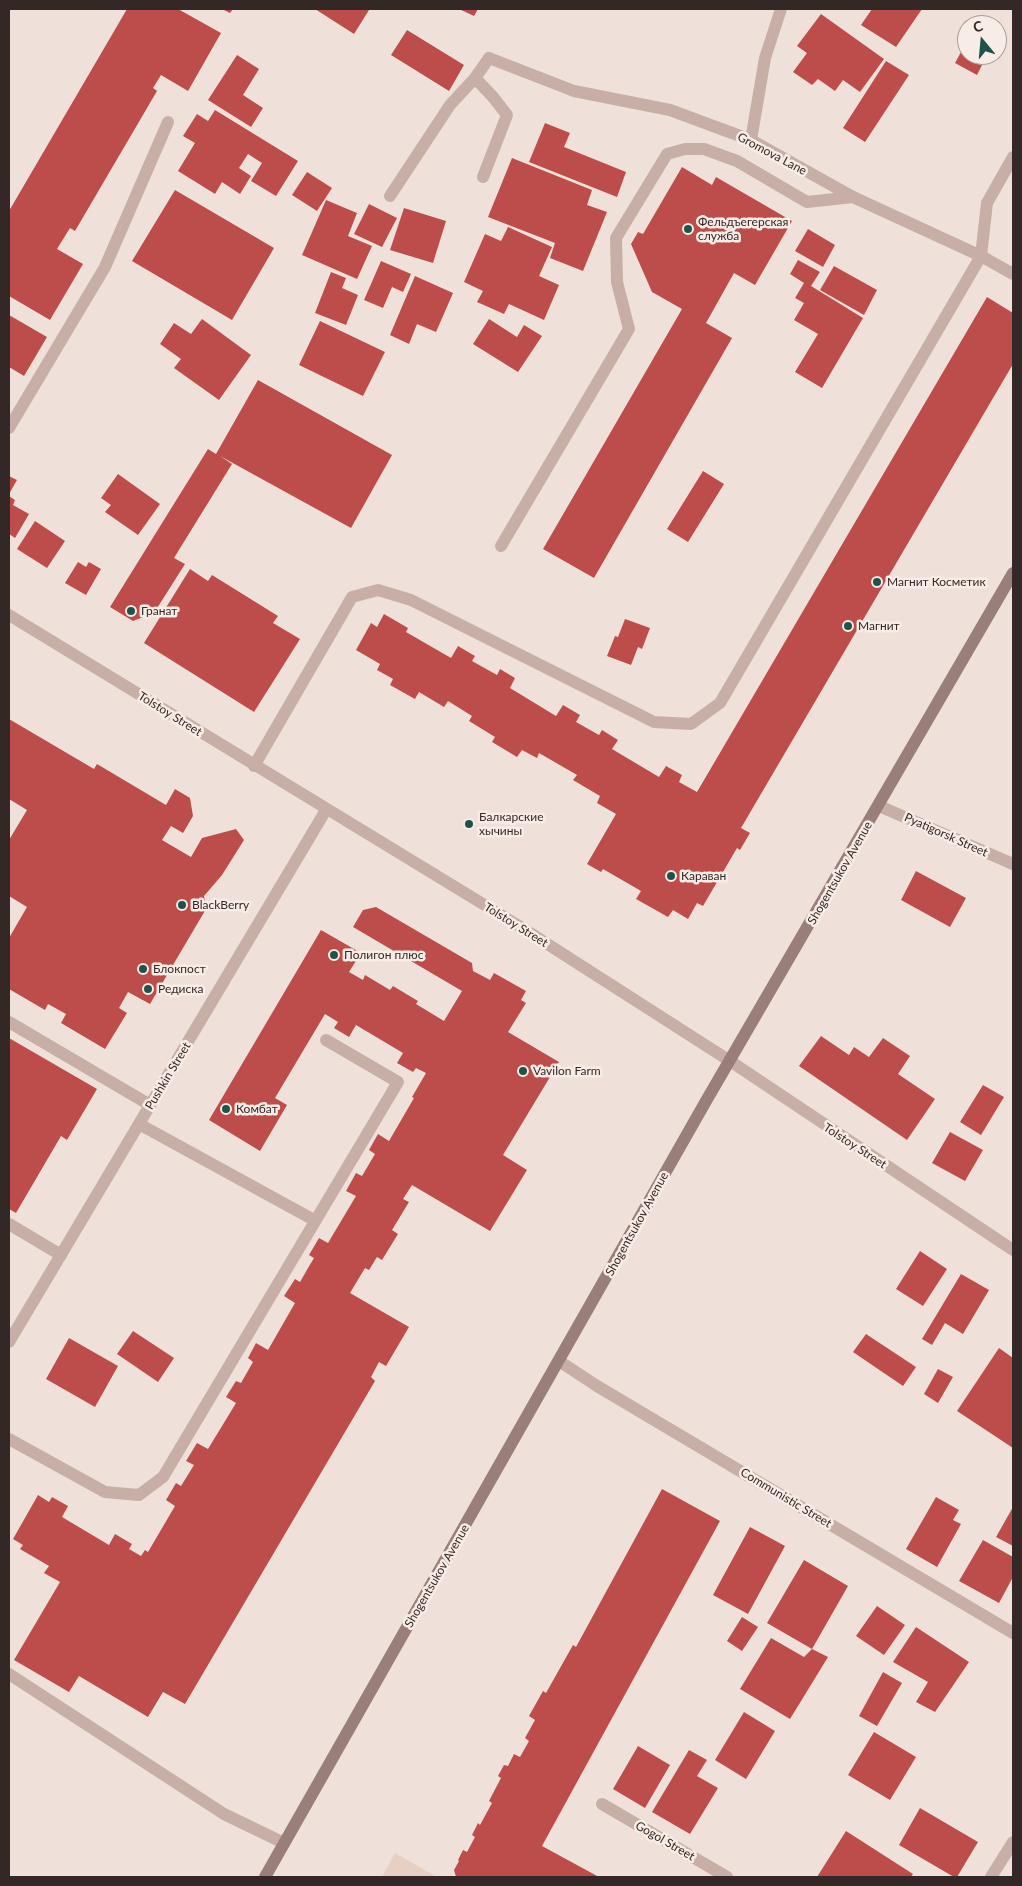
<!DOCTYPE html>
<html>
<head>
<meta charset="utf-8">
<style>
  body { margin:0 }
  #map { position:relative; width:1022px; height:1886px; overflow:hidden; background:#efe1da; font-family:Lato,sans-serif }
  canvas { display:block }
  .frame { position:absolute; inset:0; border:10px solid #342827; pointer-events:none }
  .north { position:absolute; left:957px; top:15px; width:50px; height:50px; box-sizing:border-box; background:#f8ece6; border:1px solid #aa9e9a; border-radius:50%; rotate:343deg; font-size:14px; font-weight:700; line-height:20px; text-align:center; color:#342827 }
  .north::after { content:''; display:block; margin:auto; width:18px; height:22px; background:#20524a; clip-path:polygon(50% 0,100% 100%,50% 72%,0 100%) }
</style>
</head>
<body>
<div id="map">
<canvas width="1022" height="1886"></canvas>
<div class="frame"></div>
<div class="north">С</div>
</div>
<script>
const ctx = document.querySelector('canvas').getContext('2d');
ctx.lineJoin = 'round';
function fill(path, color) {
  ctx.fillStyle = color;
  ctx.fill(path, 'evenodd');
}
function toPath(rows) {
  const path = new Path2D();
  for (const r of rows) {
    path.moveTo(r[0], r[1]);
    for (let i = 2; i < r.length; i += 2) path.lineTo(r[i], r[i + 1]);
  }
  return path;
}
function stroke(path, color, width, dash) {
  ctx.strokeStyle = color;
  ctx.lineWidth = width;
  ctx.lineCap = dash ? 'butt' : 'round';
  ctx.setLineDash(dash || []);
  ctx.stroke(path);
}
function label(font, color, halo, rows, align = 'center') {
  ctx.font = font + ' Lato,sans-serif';
  ctx.lineWidth = 5;
  ctx.setLineDash([]);
  ctx.textBaseline = 'middle';
  ctx.strokeStyle = halo;
  ctx.fillStyle = color;
  for (const [text, x, y, turn = 0] of rows) {
    ctx.save();
    ctx.translate(x, y);
    ctx.rotate((+turn || 0) * Math.PI / 180);
    ctx.textAlign = isNaN(turn) ? turn : align;
    if (halo) ctx.strokeText(text, 0, 0);
    ctx.fillText(text, 0, 0);
    ctx.restore();
  }
}
const plaza = toPath([
  [395,1853,437,1877,382,1877]
]);
const building = toPath([
  [127,9,178,9,221,33,188,91,161,75,153,88,157,91,75,231,70,228,57,249,83,264,50,320,9,296,9,211],
  [222,9,233,9,230,13],
  [315,9,367,9,369,10,354,34],
  [459,9,478,9,474,16],
  [872,9,922,9,896,47,861,25],
  [821,14,884,59,860,92,843,80,835,91,818,79,812,85,793,72,807,53,797,46],
  [407,30,464,65,449,91,391,55],
  [967,41,967,55,987,55,977,75,955,63],
  [237,55,259,69,243,95,263,108,251,127,208,100],
  [886,61,909,75,865,142,843,128],
  [215,110,298,161,276,196,251,181,262,163,248,154,239,168,251,176,240,194,222,182,215,194,178,171,195,143,183,136,197,114,208,121],
  [545,123,570,133,564,147,626,172,617,197,529,162],
  [512,158,592,190,587,205,607,212,583,271,550,258,555,243,488,217],
  [682,167,712,185,716,177,792,221,755,285,734,273,706,323,732,338,594,578,543,549,682,309,652,292,631,244,638,232,643,234],
  [307,172,332,188,317,211,292,195],
  [175,190,274,248,232,320,132,261],
  [326,200,357,213,348,236,372,246,357,279,302,255],
  [369,204,397,218,382,247,354,234],
  [404,208,446,221,433,263,390,250],
  [508,227,552,247,539,276,559,285,544,320,509,304,504,314,477,302,483,291,464,282,485,234,501,241],
  [808,229,835,245,823,267,795,251],
  [798,260,820,272,811,286,863,318,822,388,795,372,818,334,794,320,804,303,795,298,804,283,790,274],
  [381,261,411,274,403,292,392,287,383,308,364,300],
  [834,266,877,290,864,315,820,290],
  [331,272,346,278,342,288,358,295,346,325,315,313],
  [415,276,453,293,436,332,417,324,409,344,390,335],
  [987,297,1013,313,1013,364,741,828,750,833,740,850,737,848,703,906,697,903,688,919,673,910,668,917,636,899,641,891,603,869,601,872,587,864,616,814,597,803,600,796,573,780,577,775,539,753,537,758,522,750,517,757,492,742,495,737,469,721,472,716,448,701,444,707,419,692,415,699,390,685,393,679,377,670,380,664,356,650,371,623,377,627,384,614,408,628,406,632,451,658,458,646,475,656,472,661,497,675,500,669,515,678,510,688,556,716,563,705,580,715,576,722,599,735,602,730,618,740,612,749,659,777,666,766,682,775,679,782,697,792],
  [9,315,47,337,24,376,9,367],
  [202,319,251,355,219,400,174,368,181,359,160,344,174,323,191,334],
  [489,319,517,337,524,325,542,336,518,372,473,344],
  [320,321,385,352,363,396,299,365],
  [258,380,392,455,351,528,220,456,232,464,174,558,185,564,154,613,133,621,110,607,208,449,216,454],
  [703,471,724,484,688,542,667,529],
  [118,474,160,504,138,535,105,512,111,505,101,498],
  [9,476,17,480,9,494],
  [9,496,15,500,13,505,29,514,15,538,9,534],
  [35,521,65,541,47,568,17,549],
  [78,562,86,567,89,562,101,569,86,595,65,583],
  [190,569,208,581,212,575,278,616,273,623,300,639,254,712,144,643],
  [625,619,650,628,642,649,638,647,631,665,607,656,615,636,618,637],
  [9,719,94,769,97,764,166,805,175,789,190,798,193,816,183,833,171,826,162,840,191,857,202,838,236,829,244,840,222,875,204,896,206,909,150,1004,128,992,119,1008,127,1013,105,1049,61,1023,66,1014,48,1004,45,1010,9,989,9,938,27,907,9,896,9,840,27,810,9,799],
  [916,871,966,898,950,927,901,900],
  [376,907,472,963,473,971,490,980,494,973,526,991,521,1000,526,1003,508,1032,559,1062,503,1155,527,1170,490,1231,412,1185,403,1199,409,1202,392,1230,398,1234,382,1260,377,1257,369,1270,365,1268,350,1293,409,1327,386,1366,379,1362,371,1377,375,1381,185,1704,163,1692,148,1717,79,1676,69,1692,14,1660,60,1582,44,1573,49,1566,20,1549,23,1545,13,1539,38,1495,49,1502,52,1497,68,1506,62,1517,109,1545,115,1534,132,1544,129,1549,141,1556,145,1550,148,1552,175,1506,166,1500,176,1483,181,1486,194,1465,186,1461,197,1443,208,1449,236,1403,226,1397,236,1381,241,1383,253,1362,248,1358,256,1343,268,1350,295,1303,284,1296,295,1279,300,1282,308,1268,314,1258,309,1255,319,1238,328,1243,356,1196,346,1191,356,1173,362,1176,375,1154,369,1150,378,1134,389,1141,414,1098,412,1097,426,1073,416,1068,413,1072,397,1063,403,1053,356,1025,349,1037,334,1028,338,1022,325,1014,275,1098,287,1105,260,1151,209,1120,321,930,361,953,349,972,363,980,365,975,390,990,393,986,418,1001,416,1004,444,1021,462,991,353,927,363,910],
  [821,1036,849,1055,854,1047,869,1057,883,1038,910,1056,898,1074,935,1099,907,1140,799,1066],
  [9,1038,97,1089,67,1140,61,1136,16,1213,9,1209],
  [983,1085,1004,1097,981,1135,960,1122],
  [950,1132,983,1150,965,1181,932,1163],
  [920,1251,947,1269,923,1306,896,1289],
  [961,1274,989,1290,963,1334,945,1323,932,1345,922,1339],
  [133,1331,174,1358,158,1382,117,1354],
  [866,1334,916,1367,903,1386,853,1352],
  [69,1338,118,1366,95,1407,46,1379],
  [999,1348,1013,1358,1013,1448,957,1411],
  [938,1369,953,1377,938,1403,924,1394],
  [662,1489,720,1521,542,1846,599,1877,456,1877,454,1870,459,1861,458,1860,463,1850,467,1852,475,1837,472,1835,478,1823,480,1825,492,1803,489,1801,501,1778,498,1776,504,1765,508,1766,514,1754,520,1757,529,1741,525,1738,535,1720,529,1716,543,1691,546,1693,573,1645,576,1647],
  [936,1497,959,1510,953,1520,961,1524,937,1567,906,1549],
  [1013,1507,1013,1546,996,1537],
  [750,1527,785,1546,748,1614,713,1595],
  [983,1540,1013,1557,1013,1577,999,1603,959,1581],
  [804,1560,848,1586,812,1649,828,1657,790,1719,740,1689,771,1638,804,1657,812,1649,767,1623],
  [877,1606,905,1625,884,1655,856,1636],
  [742,1617,758,1627,742,1651,727,1641],
  [916,1627,969,1662,935,1712,916,1702,928,1682,893,1662],
  [883,1672,902,1683,877,1726,859,1716],
  [744,1712,775,1731,746,1779,715,1760],
  [874,1732,916,1757,890,1800,848,1775],
  [638,1746,670,1765,645,1808,613,1789],
  [689,1750,707,1760,697,1776,718,1788,690,1834,652,1812],
  [920,1808,978,1842,957,1877,954,1877,899,1845],
  [846,1831,913,1874,911,1877,817,1877]
]);
const service = toPath([
  [475,78,493,97,507,115,483,177],
  [751,140,765,58,781,9],
  [390,196,450,105,475,78,489,58],
  [9,428,105,267,168,122],
  [501,546,629,329,617,282,616,238,667,154,685,149,704,149,737,161,807,202,853,197],
  [254,766,352,597,378,590,411,600,654,722,691,724,720,703,981,256,987,203,1013,157],
  [9,1022,150,1105],
  [139,1124,314,1220],
  [9,1224,61,1255],
  [9,1439,105,1492,139,1495,163,1477,398,1082,326,1040],
  [9,1674,224,1814,284,1843]
]);
const minor = toPath([
  [489,58,574,91,670,110,751,140,853,197,981,256,1013,274],
  [879,806,1013,864],
  [9,1342,326,810],
  [559,1361,597,1386,1013,1633],
  [602,1804,727,1877],
  [991,1877,1013,1842]
]);
const tertiary = toPath([
  [9,615,524,929,730,1061,1013,1250]
]);
const secondary = toPath([
  [265,1877,706,1101,1013,573]
]);
const markers = [
  [688,229,5,"#20524a"],
  [877,582,5,"#20524a"],
  [131,611,5,"#20524a"],
  [848,626,5,"#20524a"],
  [469,824,5,"#20524a"],
  [671,876,5,"#20524a"],
  [182,905,5,"#20524a"],
  [334,955,5,"#20524a"],
  [143,969,5,"#20524a"],
  [148,989,5,"#20524a"],
  [523,1071,5,"#20524a"],
  [226,1109,5,"#20524a"]
];
const streetNames = [
  ["Gromova Lane",772,154,28],
  ["Tolstoy Street",170,714,32],
  ["Pyatigorsk Street",946,835,24],
  ["Shogentsukov Avenue",840,873,-60],
  ["Tolstoy Street",516,925,32],
  ["Pushkin Street",168,1076,-59],
  ["Tolstoy Street",855,1146,33],
  ["Shogentsukov Avenue",637,1224,-61],
  ["Communistic Street",786,1498,31],
  ["Shogentsukov Avenue",437,1576,-60],
  ["Gogol Street",665,1841,30]
];
const poiNames = [
  ["Фельдъегерская",698,222],
  ["служба",698,236],
  ["Магнит Косметик",887,582],
  ["Гранат",141,611],
  ["Магнит",858,626],
  ["Балкарские",479,817],
  ["хычины",479,831],
  ["Караван",681,876],
  ["BlackBerry",192,905],
  ["Полигон плюс",344,955],
  ["Блокпост",153,969],
  ["Редиска",158,989],
  ["Vavilon Farm",533,1071],
  ["Комбат",236,1109]
];
fill(plaza, '#e7cfc2');
fill(building, '#bd4d4a');
stroke(service, '#c7afa7', 12);
stroke(minor, '#c7afa7', 12);
stroke(tertiary, '#c7afa7', 12);
stroke(secondary, '#9a7e79', 12);
for (const [x, y, r, color] of markers) {
  const dot = new Path2D();
  dot.arc(x, y, r, 0, 2 * Math.PI);
  ctx.fillStyle = color;
  ctx.fill(dot);
  stroke(dot, '#f8ece6', 2);
}
label('12px', '#342827', '#f8ece6', streetNames);
label('12px', '#342827', '#f8ece6', poiNames, 'left');
</script>
</body>
</html>
